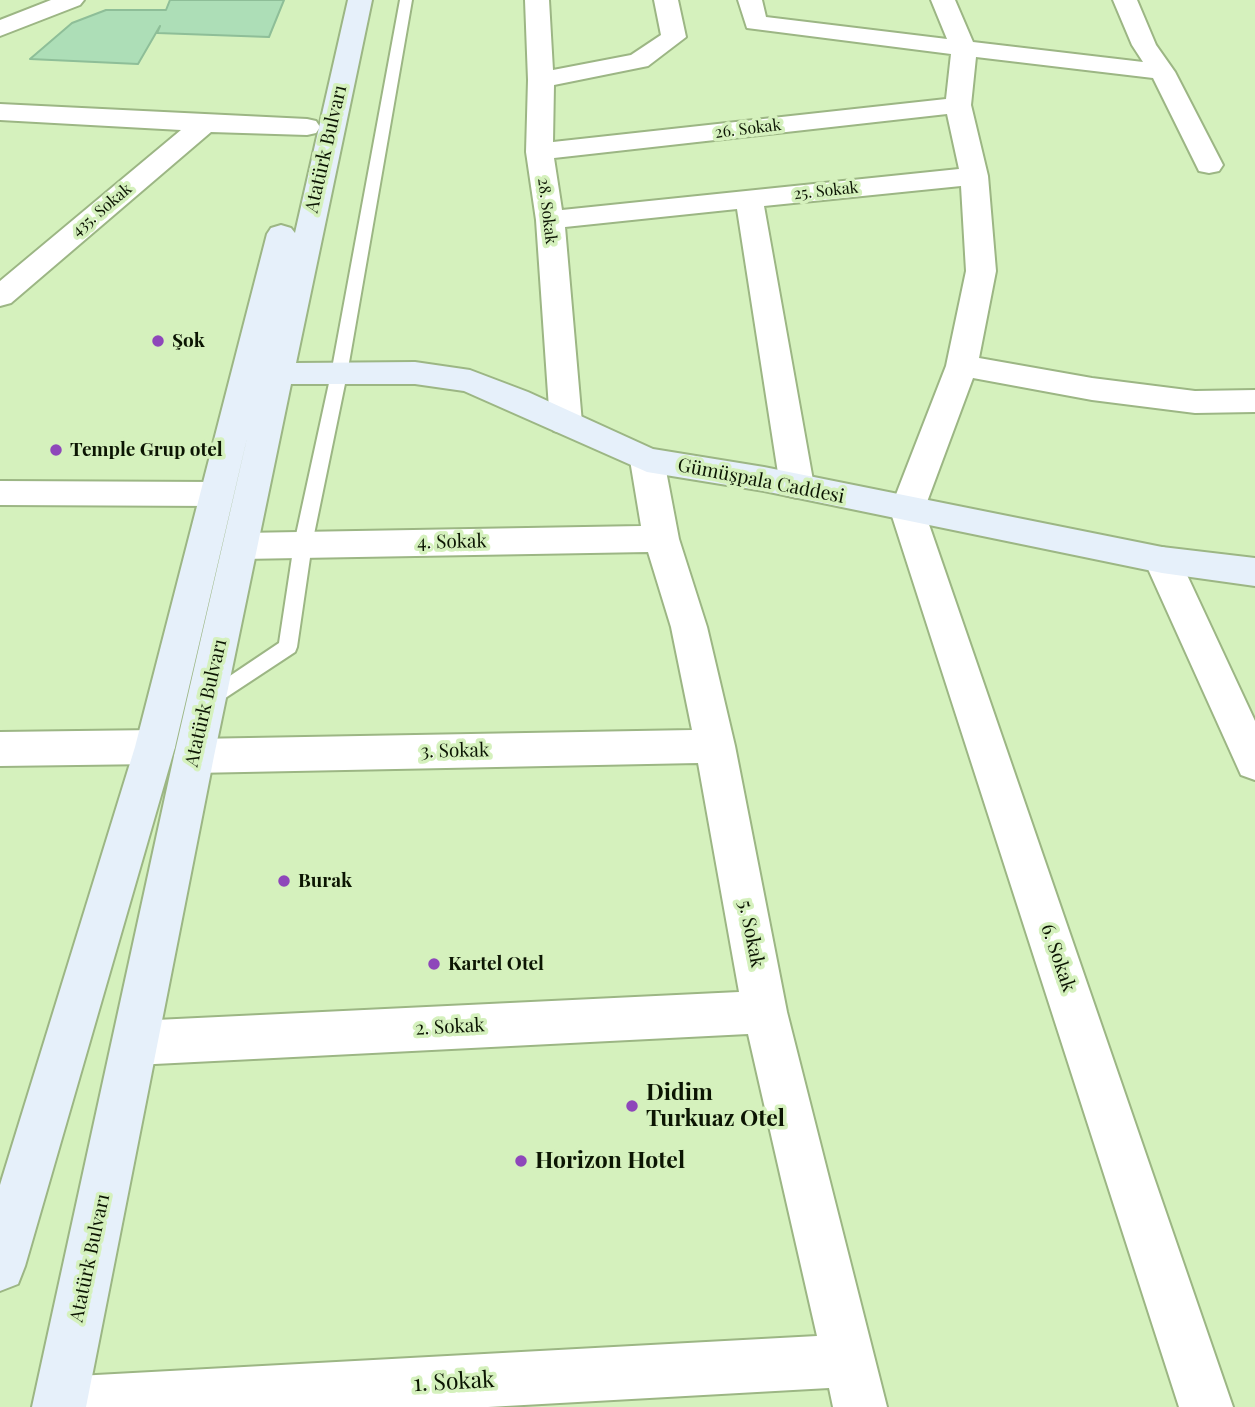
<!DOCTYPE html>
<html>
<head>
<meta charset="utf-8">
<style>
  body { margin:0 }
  canvas { display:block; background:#d5f1bd }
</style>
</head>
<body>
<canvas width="1255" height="1407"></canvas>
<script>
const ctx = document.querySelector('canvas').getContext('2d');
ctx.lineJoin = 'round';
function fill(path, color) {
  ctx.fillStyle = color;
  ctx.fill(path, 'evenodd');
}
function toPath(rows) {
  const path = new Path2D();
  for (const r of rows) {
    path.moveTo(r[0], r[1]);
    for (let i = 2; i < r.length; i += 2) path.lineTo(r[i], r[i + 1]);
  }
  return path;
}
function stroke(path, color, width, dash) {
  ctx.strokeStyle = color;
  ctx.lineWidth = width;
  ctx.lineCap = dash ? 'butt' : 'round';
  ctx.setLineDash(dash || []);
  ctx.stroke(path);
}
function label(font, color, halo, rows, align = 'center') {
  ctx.font = font + ' "Playfair Display",serif';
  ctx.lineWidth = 7;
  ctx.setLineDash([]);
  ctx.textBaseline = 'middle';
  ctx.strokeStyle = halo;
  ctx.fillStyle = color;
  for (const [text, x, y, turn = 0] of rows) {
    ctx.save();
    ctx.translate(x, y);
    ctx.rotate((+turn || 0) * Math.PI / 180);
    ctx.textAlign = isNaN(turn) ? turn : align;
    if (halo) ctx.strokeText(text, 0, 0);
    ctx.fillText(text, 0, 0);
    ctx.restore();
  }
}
const building = toPath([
  [170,0,284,0,269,37,157,33,160,26,138,64,30,59,72,23,106,10,166,10,170,0]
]);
const lane = toPath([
  [400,0,412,0,347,374,312,544,297,647,295,652,207,710,200,708,197,702,200,696,279,643,294,544,331,374,400,0]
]);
const street = toPath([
  [51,0,84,0,80,5,0,36,0,20,51,0],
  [525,0,549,0,553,70,631,55,661,35,654,0,678,0,686,37,648,66,554,85,553,142,946,99,951,54,747,28,738,0,762,0,766,17,947,39,931,0,955,0,973,42,1143,62,1132,45,1113,0,1137,0,1156,45,1175,72,1223,165,1219,171,1209,173,1199,171,1153,78,976,57,971,105,988,176,996,271,979,358,1092,378,1195,391,1255,390,1255,412,1195,413,1092,400,973,378,924,510,1233,1407,1179,1407,890,510,946,366,966,271,961,186,764,206,814,486,809,495,797,498,785,495,780,486,737,209,565,227,582,423,578,431,566,434,554,431,550,423,536,220,526,152,528,80,525,0],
  [947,114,959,169,562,210,554,158,947,114],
  [0,104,307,119,316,121,320,127,316,133,307,135,211,132,11,303,0,306,0,281,181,130,0,120,0,104],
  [647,448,659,452,664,460,679,539,707,627,735,746,787,1012,887,1407,833,1407,829,1388,488,1407,34,1407,40,1385,59,1377,817,1336,748,1034,135,1065,119,1059,112,1043,119,1027,135,1021,739,992,698,763,194,773,180,768,174,756,180,744,194,739,692,730,671,627,648,552,242,559,230,555,224,546,230,537,242,533,641,526,630,460,635,452,647,448],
  [0,481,216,482,228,485,233,494,228,503,216,506,0,505,0,481],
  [1162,547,1175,551,1180,560,1255,721,1255,780,1241,775,1144,560,1149,551,1162,547],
  [155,730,169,735,175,747,169,759,155,764,0,766,0,732,155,730]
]);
const secondary = toPath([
  [348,0,372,0,296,363,415,362,470,370,528,392,653,449,764,467,1162,547,1255,558,1255,586,1162,573,764,491,647,472,464,391,415,384,291,384,214,756,86,1407,32,1407,174,756,248,434,175,747,25,1266,18,1284,0,1291,0,1185,135,747,267,234,271,228,281,225,291,228,295,233,348,0]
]);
const markers = [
  [158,341,7,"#8e47ba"],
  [56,450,7,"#8e47ba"],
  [284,881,7,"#8e47ba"],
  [434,964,7,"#8e47ba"],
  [632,1106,7,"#8e47ba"],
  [521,1161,7,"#8e47ba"]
];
const farStreetnames = [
  ["26. Sokak",748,129,-7],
  ["25. Sokak",826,191,-6],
  ["435. Sokak",102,210,-40],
  ["28. Sokak",547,211,83]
];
const streetNames = [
  ["Atatürk Bulvarı",326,149,-77],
  ["Gümüşpala Caddesi",761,481,11],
  ["4. Sokak",452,542,-1],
  ["Atatürk Bulvarı",206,703,-77],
  ["3. Sokak",455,751,-1],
  ["5. Sokak",751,934,79],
  ["6. Sokak",1058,958,71],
  ["2. Sokak",450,1027,-3],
  ["Atatürk Bulvarı",90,1258,-78]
];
const poiNames = [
  ["Şok",172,341],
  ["Temple Grup otel",70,450],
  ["Burak",298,881],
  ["Kartel Otel",448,964]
];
const nearPoinames = [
  ["Didim",646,1093],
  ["Turkuaz Otel",646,1119],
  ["Horizon Hotel",535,1161]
];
const nearStreetnames = [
  ["1. Sokak",454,1382,-3]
];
fill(building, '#addeb7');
stroke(building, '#8ebe98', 2);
stroke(lane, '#9cb684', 4);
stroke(street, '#9cb684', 4);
stroke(secondary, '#9cb684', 4);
fill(lane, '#fff');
fill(street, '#fff');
fill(secondary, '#e6f0fa');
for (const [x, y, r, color] of markers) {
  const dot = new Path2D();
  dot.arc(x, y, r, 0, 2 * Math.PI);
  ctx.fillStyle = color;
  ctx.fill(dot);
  stroke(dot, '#d5f1bd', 2.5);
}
label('16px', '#0c1503', '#d5f1bd', farStreetnames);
label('19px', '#0c1503', '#d5f1bd', streetNames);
label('bold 19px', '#0c1503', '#d5f1bd', poiNames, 'left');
label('bold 23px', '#0c1503', '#d5f1bd', nearPoinames, 'left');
label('23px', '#0c1503', '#d5f1bd', nearStreetnames);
</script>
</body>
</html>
